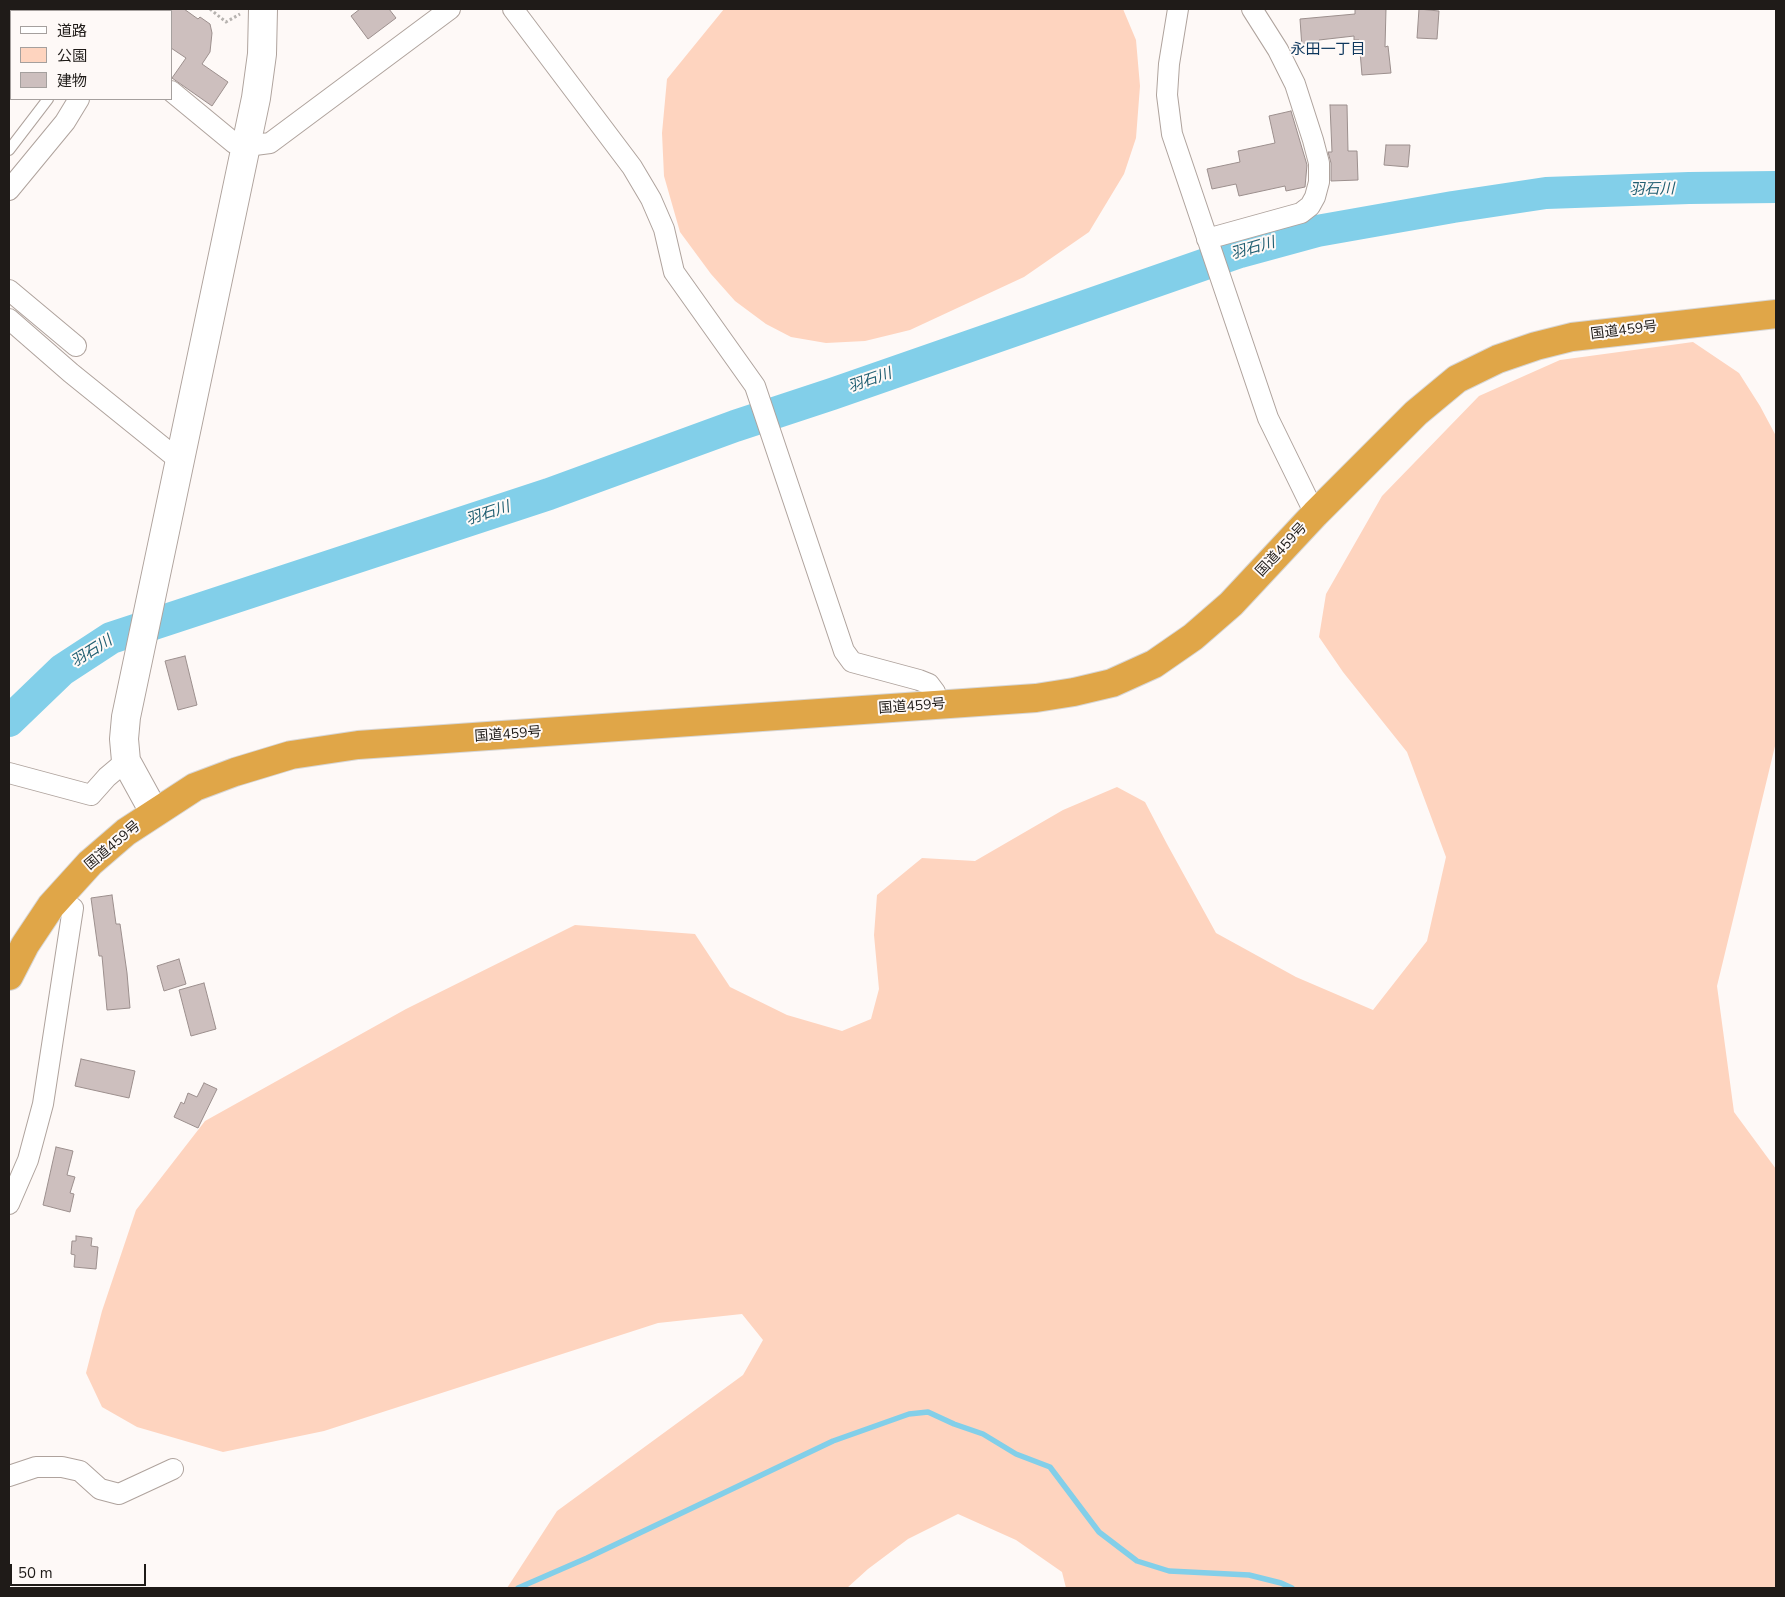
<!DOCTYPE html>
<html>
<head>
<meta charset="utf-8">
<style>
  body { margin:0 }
  #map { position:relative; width:1785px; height:1597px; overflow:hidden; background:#fef9f7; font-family:"Nunito Sans","Noto Sans JP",sans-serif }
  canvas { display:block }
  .frame { position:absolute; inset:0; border:10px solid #1f1b18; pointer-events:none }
  .legend { position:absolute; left:10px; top:10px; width:162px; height:90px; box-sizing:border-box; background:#fef9f7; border:1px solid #a5a09e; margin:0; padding:6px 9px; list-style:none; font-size:15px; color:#1f1b18 }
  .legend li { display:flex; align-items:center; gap:10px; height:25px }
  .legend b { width:25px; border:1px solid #a5a09e }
  .scale { position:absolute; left:10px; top:1564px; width:136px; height:22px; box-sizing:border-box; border:2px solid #1f1b18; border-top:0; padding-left:6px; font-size:15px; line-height:18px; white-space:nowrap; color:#1f1b18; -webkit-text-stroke:4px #fef9f7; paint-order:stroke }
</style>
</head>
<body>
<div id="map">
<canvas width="1785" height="1597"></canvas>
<div class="frame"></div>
<ul class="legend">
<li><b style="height:6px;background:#fff"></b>道路</li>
<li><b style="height:14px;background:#fed4bf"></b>公園</li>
<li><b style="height:14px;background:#cdbfbe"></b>建物</li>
</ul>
<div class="scale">50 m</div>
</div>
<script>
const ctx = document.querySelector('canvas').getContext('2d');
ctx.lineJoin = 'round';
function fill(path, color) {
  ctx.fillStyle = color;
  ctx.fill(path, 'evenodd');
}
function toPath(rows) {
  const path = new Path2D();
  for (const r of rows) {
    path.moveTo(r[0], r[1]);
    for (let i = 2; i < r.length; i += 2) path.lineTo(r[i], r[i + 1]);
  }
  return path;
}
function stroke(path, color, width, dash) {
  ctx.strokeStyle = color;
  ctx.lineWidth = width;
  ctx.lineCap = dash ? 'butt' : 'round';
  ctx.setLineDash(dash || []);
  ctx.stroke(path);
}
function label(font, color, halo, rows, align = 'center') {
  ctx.font = font + ' "Nunito Sans","Noto Sans JP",sans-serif';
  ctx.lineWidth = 4;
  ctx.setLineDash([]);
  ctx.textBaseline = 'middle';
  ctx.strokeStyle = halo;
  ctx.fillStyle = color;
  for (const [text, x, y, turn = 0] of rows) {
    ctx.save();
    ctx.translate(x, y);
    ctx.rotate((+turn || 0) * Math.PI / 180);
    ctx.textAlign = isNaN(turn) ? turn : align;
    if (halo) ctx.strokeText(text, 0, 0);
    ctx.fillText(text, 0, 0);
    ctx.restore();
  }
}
const green = toPath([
  [724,9,1123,9,1136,40,1140,86,1136,138,1124,174,1089,232,1024,277,910,330,865,341,826,343,791,337,766,324,735,301,711,274,680,232,664,176,662,133,667,79],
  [1693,342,1739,373,1760,406,1776,436,1776,742,1717,986,1734,1112,1776,1169,1776,1588,1066,1588,1062,1572,1016,1540,958,1514,908,1539,868,1569,847,1588,507,1588,557,1511,743,1375,763,1340,742,1314,658,1323,324,1431,223,1452,137,1427,102,1407,86,1373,102,1311,136,1210,205,1121,406,1009,575,925,695,934,730,987,787,1015,842,1031,871,1019,879,989,874,935,877,895,922,858,975,861,1063,810,1117,787,1145,802,1167,844,1216,933,1296,977,1373,1010,1427,941,1446,857,1407,752,1343,672,1319,637,1326,594,1382,496,1479,396,1560,360]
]);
const stream = toPath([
  [518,1588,587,1558,833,1441,909,1414,928,1412,954,1424,983,1434,1016,1454,1050,1467,1099,1532,1137,1561,1169,1571,1249,1575,1281,1583,1292,1588]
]);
const river = toPath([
  [9,721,62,670,111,638,549,494,735,426,832,394,1240,252,1317,231,1453,207,1546,193,1689,188,1776,187]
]);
const building = toPath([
  [171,9,184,9,198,19,200,17,210,24,212,33,210,52,202,64,228,82,212,106,172,78,186,58,171,48,171,9],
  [360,9,389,9,396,18,368,39,351,16,360,9],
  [1355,9,1386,9,1385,47,1388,46,1391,73,1362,75,1359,40,1354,40,1354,36,1319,40,1320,46,1302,48,1300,19,1355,14,1355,9],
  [1419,9,1439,11,1437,39,1417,38,1419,9],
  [1330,105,1347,105,1348,151,1357,151,1358,180,1331,181,1331,163,1328,152,1332,152,1330,105],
  [1291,111,1307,165,1305,187,1286,191,1285,186,1239,196,1236,184,1212,189,1207,169,1240,162,1238,151,1275,143,1269,116,1291,111],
  [1386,145,1410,145,1408,167,1384,165,1386,145],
  [185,656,197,705,178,710,165,661,185,656],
  [112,895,116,924,120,924,127,973,130,1008,107,1010,102,956,99,956,91,898,112,895],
  [179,959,186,984,164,991,157,966,179,959],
  [204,983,216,1029,191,1036,179,990,204,983],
  [81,1059,135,1071,129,1098,75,1086,81,1059],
  [204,1083,217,1089,198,1128,174,1117,181,1102,184,1104,188,1093,197,1097,204,1083],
  [56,1147,73,1151,67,1175,75,1177,70,1193,74,1194,70,1212,43,1205,56,1147],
  [76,1236,92,1238,91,1246,98,1247,96,1269,74,1267,75,1255,71,1254,72,1241,76,1241,76,1236]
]);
const path = toPath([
  [210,9,226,22,240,14]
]);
const lane = toPath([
  [9,150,48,99]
]);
const street = toPath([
  [73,9,76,11],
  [513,9,632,167,651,199,664,229,674,272,755,386,844,651,852,662,919,680,929,684,935,692,938,705],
  [1178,9,1169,64,1167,95,1172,134,1268,418,1315,514],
  [171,91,234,143,247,146,270,143,450,9],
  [9,190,65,122,79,99],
  [1207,239,1301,213,1310,206,1315,197,1319,182,1319,163,1313,140,1295,84,1278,50,1252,9],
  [9,290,76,346],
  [9,319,71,373,180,461],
  [9,773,91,795,107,777,126,761],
  [9,1204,28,1160,43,1104,73,908],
  [9,1476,36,1467,62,1467,80,1471,100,1489,119,1494,173,1469]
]);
const secondary = toPath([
  [154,812,126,761,124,739,126,717,256,98,262,54,263,9]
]);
const highway = toPath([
  [9,976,25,945,51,906,90,863,126,832,195,787,235,772,291,755,358,745,1036,698,1074,692,1112,683,1154,664,1193,637,1231,604,1315,514,1416,413,1457,379,1498,359,1536,346,1572,337,1776,314]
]);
const streetNames = [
  ["国道459号",1624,331,-7],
  ["国道459号",1282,550,-47],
  ["国道459号",912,707,-4],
  ["国道459号",508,735,-4],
  ["国道459号",113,846,-40]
];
const neighbourhoodNames = [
  ["永田一丁目",1328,50]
];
const waterNames = [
  ["羽石川",1652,190,-1],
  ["羽石川",1253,249,-16],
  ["羽石川",870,381,-19],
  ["羽石川",488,514,-18],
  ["羽石川",92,652,-32]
];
fill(green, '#fed4bf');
stroke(stream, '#82cfe9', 5.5);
stroke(river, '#82cfe9', 32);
fill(building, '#cdbfbe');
stroke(building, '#9c8f8d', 1);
stroke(lane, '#afa39d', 12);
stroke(street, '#afa39d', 22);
stroke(secondary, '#afa39d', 30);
stroke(highway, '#d7d6d5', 30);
stroke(path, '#b6b2af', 3, [2.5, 2.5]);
stroke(lane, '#fff', 10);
stroke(street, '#fff', 20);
stroke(secondary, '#fff', 28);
stroke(highway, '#e0a648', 28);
label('14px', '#1f1b18', '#fef9f7', streetNames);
label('15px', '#0d375d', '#fef9f7', neighbourhoodNames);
label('italic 15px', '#215f72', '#fef9f7', waterNames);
</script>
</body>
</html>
